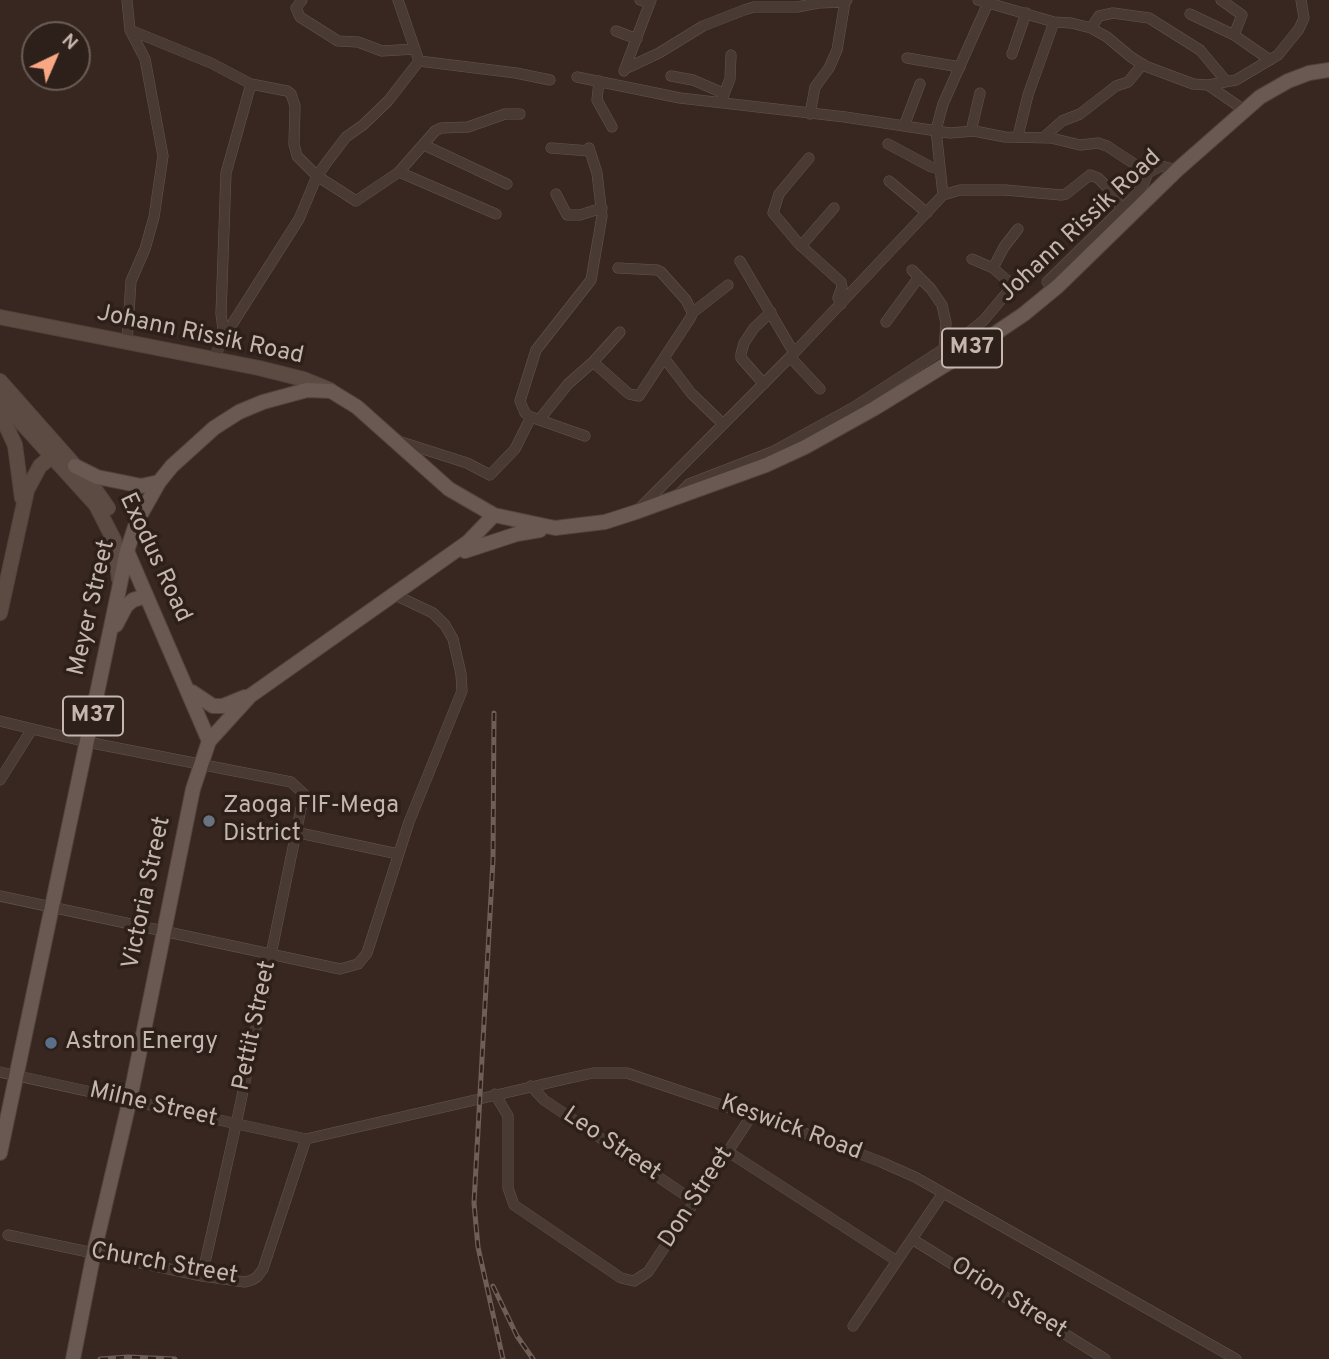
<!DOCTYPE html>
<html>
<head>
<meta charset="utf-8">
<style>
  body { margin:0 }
  #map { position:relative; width:1329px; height:1359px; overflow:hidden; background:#382721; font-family:Overpass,sans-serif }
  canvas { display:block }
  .north { position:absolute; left:21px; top:21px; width:70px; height:70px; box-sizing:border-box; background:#2d201a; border:2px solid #6a5c56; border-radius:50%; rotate:44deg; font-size:19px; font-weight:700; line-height:28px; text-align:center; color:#c5b6af }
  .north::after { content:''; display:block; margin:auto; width:24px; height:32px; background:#f7a782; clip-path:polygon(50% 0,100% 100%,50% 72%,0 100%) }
</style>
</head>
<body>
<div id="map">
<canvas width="1329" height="1359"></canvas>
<div class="north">N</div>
</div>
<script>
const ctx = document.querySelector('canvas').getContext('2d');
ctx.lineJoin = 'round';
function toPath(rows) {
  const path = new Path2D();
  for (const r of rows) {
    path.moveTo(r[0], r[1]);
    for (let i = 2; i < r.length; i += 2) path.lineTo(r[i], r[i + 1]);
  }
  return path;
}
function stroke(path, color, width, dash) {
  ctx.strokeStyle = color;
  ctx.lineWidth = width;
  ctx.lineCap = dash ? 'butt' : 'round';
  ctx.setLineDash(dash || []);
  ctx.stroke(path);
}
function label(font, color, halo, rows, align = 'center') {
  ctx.font = font + ' Overpass,sans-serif';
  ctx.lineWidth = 7;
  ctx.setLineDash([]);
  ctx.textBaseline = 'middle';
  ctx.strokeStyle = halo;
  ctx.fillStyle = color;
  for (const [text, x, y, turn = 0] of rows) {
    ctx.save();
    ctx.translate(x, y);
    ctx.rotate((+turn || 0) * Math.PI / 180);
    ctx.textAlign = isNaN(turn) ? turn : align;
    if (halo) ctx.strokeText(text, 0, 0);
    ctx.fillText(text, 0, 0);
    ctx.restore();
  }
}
const street = toPath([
  [127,0,130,30,145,59,163,156,154,217,145,249,131,281,127,343],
  [302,0,296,8,300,17,338,41,358,42,382,51,415,49],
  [640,0,650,3],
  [978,0,1054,22,1071,23,1091,28,1107,37,1131,57,1145,66,1193,84,1208,85,1236,80,1278,55,1299,29,1304,18,1301,0],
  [1221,0,1242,15,1234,35],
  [1190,14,1234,35,1270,60],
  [1091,28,1099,16,1113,13,1149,18,1200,50,1226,81],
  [130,30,211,63,251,84,226,173,221,314,224,337,213,360],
  [616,31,637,39],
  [1012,54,1026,13],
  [907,58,960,67],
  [419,61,516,73,550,80],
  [625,69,659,53,703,26,744,10,754,7,797,7,818,3,845,2],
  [624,71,651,0],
  [671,76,693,80,723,93],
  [577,77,680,98,845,117,950,133,974,131,1005,137,1051,138,1080,145,1098,143,1107,146,1148,173,1161,166,1177,170],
  [599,81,597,100,612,127],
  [251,84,287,91,291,94,295,106,294,144,297,156,317,176,356,201,399,172,435,131,441,128,468,127,505,114,520,114],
  [1208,85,1244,110],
  [722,99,730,79,731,55],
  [810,114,815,87,829,68,837,50,845,2,847,0],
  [904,126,920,84],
  [971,131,980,93],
  [1018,136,1028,95,1054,22],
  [1043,138,1062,121,1080,114,1116,86,1128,82,1143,64],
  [888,144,931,167,940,169],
  [424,145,507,184],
  [551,148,590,151],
  [809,158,779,194,773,213,799,244,841,282,842,287,838,298,841,304],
  [399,172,496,214],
  [889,181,927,213],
  [556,194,567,215,580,215,602,208],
  [943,195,960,190,1005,190,1061,195,1066,194,1090,175,1098,178,1108,188,1122,209],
  [801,246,834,208],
  [740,261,794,353],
  [993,268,1004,247,1018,229],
  [912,270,931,289,942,305,946,323,944,351],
  [1047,282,1134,197,1143,185,1148,173],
  [692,313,728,285],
  [886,322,919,277],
  [224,337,299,219,317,176,327,162,346,137,363,125,388,101,419,61,398,0],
  [790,357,820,389],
  [665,359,691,393,723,424],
  [593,362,629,394,639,396,691,317,692,312,686,300,661,272,657,270,618,268],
  [764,384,741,358,741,354,744,343,754,328,771,312],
  [539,420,568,384,593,362,620,332],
  [585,436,531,417,525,413,520,401,536,350,591,280,602,216,597,173,589,148],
  [398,441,467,463,490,475,515,449,531,417],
  [677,496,689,484,772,452,854,407,968,333,984,320,1010,289,1010,283,993,268,972,259],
  [639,509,794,353,943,195,936,130,943,104,988,3],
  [0,721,87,742,291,782,304,794,236,1125,202,1276],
  [0,780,32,729],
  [295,832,398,854],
  [0,896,340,969,358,964,367,953,409,822,462,691,461,674,453,639,445,625,433,613,395,595],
  [0,1072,306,1139,570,1078,593,1073,627,1073,822,1139,881,1162,915,1177,1236,1359],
  [531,1086,544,1100,694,1201],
  [495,1094,508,1116,508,1188,514,1205,621,1278,634,1281,648,1272,752,1115],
  [727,1151,897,1261],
  [8,1235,202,1276,245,1282,252,1280,257,1277,263,1269,306,1139],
  [912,1239,1105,1359],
  [853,1326,943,1193]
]);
const secondary = toPath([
  [0,317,259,368,303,379,330,390],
  [0,381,92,485,108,508],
  [0,399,96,505,114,540,119,579],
  [0,413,15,445,22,498],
  [0,613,27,490,40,466,57,452]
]);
const primary = toPath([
  [75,466,97,477,127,483,141,486,159,482],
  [127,551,209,741],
  [465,551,517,534,540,530],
  [116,625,126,606,133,600,146,596],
  [192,692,213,706,223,706,245,697],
  [0,1153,127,551,137,521,159,482,172,466,214,428,239,412,263,402,307,390,331,391,357,407,449,489,494,515,555,528,605,522,636,512,766,465,805,447,875,408,981,343,1024,314,1058,286,1177,170,1260,97,1288,81,1309,73,1329,70],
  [73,1359,94,1252,130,1099,193,789,209,741,250,696,468,542,494,515]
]);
const rail = toPath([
  [494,713,493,860,474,1203,478,1247,503,1359],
  [493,1286,517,1336,533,1359],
  [100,1359,128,1357,175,1359]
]);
const markers = [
  [209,821,7,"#6b7280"],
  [51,1043,7,"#5c6f8a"]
];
const shields = [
  [972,348,60],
  [93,716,60]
];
const shieldNames = [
  ["M37",972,348],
  ["M37",93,716]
];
const streetNames = [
  ["Johann Rissik Road",1081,227,-43],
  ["Johann Rissik Road",200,336,12],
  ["Exodus Road",154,558,65],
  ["Meyer Street",93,608,-77],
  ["Victoria Street",148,893,-78],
  ["Pettit Street",256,1026,-78],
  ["Milne Street",153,1106,13],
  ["Keswick Road",791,1129,20],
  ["Leo Street",611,1145,34],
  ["Don Street",697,1198,-57],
  ["Church Street",164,1265,10],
  ["Orion Street",1008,1299,32]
];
const poiNames = [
  ["Zaoga FIF-Mega",223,807],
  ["District",223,835],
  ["Astron Energy",65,1043]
];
stroke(street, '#63554f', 11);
stroke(secondary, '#52433e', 16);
stroke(primary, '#52433e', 16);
stroke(street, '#493a34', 10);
stroke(secondary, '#5c4b42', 14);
stroke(primary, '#695952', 14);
stroke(rail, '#705e56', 5);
stroke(rail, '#2d201a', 2.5, [8]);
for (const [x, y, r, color] of markers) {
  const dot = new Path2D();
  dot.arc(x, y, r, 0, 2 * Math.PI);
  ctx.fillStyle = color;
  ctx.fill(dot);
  stroke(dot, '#2d201a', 2.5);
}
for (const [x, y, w] of shields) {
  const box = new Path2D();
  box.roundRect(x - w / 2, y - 19.5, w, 39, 5);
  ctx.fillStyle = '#2d201a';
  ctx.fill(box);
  stroke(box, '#c5b6af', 2);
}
label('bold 23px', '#c5b6af', null, shieldNames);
label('24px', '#c5b6af', '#2d201a', streetNames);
label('24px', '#c5b6af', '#2d201a', poiNames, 'left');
</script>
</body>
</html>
